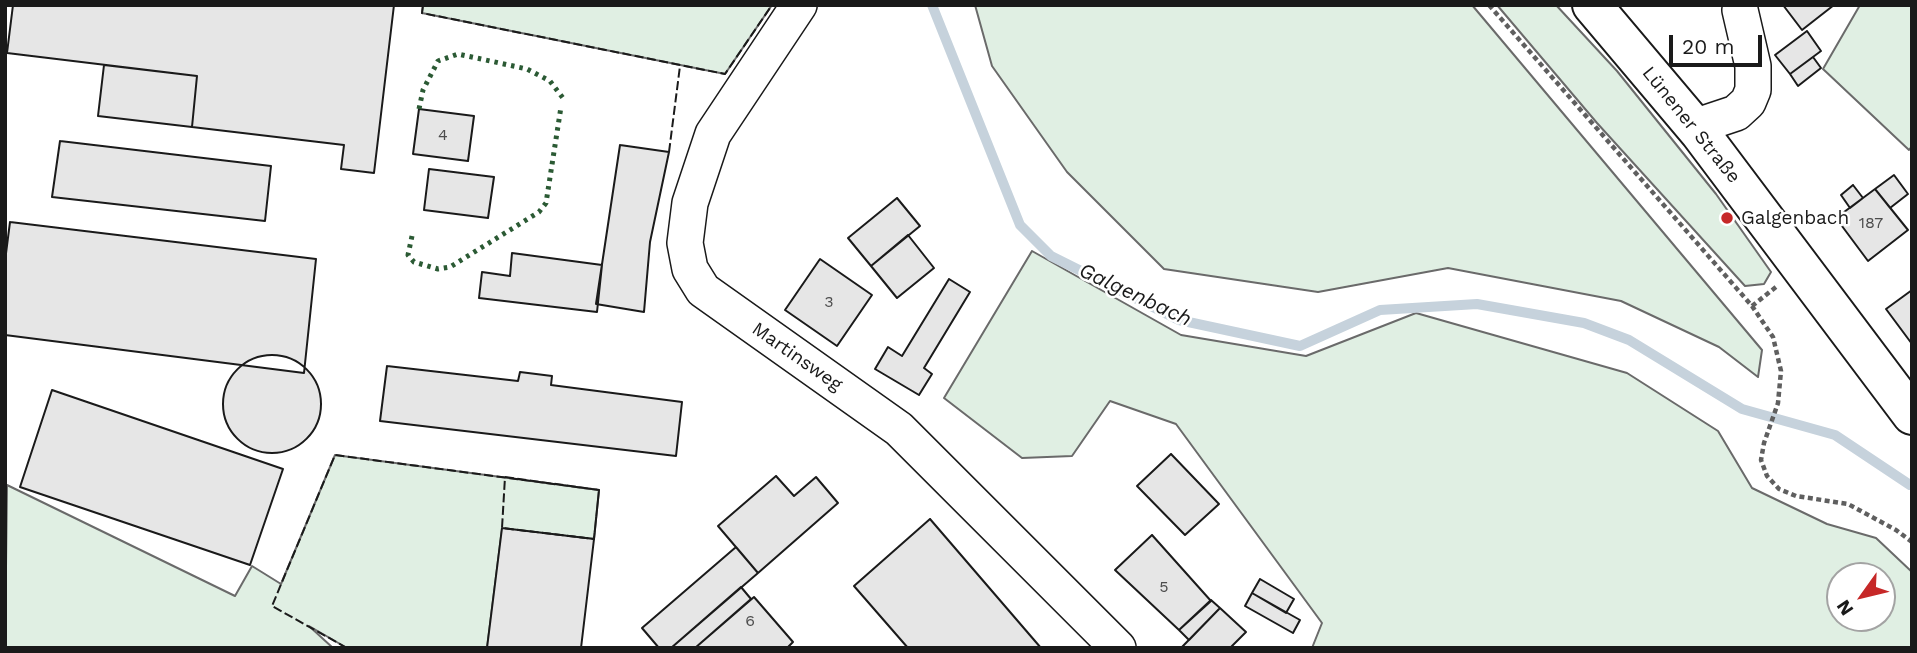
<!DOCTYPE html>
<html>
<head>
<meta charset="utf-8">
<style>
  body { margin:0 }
  #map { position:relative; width:1917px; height:653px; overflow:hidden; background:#fff; font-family:"Work Sans",sans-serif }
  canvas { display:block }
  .frame { position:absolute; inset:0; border:7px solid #1a1a1a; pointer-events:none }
  .north { position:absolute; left:1826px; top:562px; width:70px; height:70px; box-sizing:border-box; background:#fff; border:2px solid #a3a3a3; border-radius:50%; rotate:236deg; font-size:19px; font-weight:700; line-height:28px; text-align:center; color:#1a1a1a }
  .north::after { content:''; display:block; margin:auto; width:24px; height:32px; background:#c62828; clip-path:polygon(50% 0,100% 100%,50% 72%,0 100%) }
  .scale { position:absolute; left:1669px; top:35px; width:93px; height:32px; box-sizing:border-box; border:4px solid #1a1a1a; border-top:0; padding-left:9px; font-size:21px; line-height:24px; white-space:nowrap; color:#1a1a1a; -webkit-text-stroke:5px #fff; paint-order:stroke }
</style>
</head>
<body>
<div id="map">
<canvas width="1917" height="653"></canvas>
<div class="frame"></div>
<div class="north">N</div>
<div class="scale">20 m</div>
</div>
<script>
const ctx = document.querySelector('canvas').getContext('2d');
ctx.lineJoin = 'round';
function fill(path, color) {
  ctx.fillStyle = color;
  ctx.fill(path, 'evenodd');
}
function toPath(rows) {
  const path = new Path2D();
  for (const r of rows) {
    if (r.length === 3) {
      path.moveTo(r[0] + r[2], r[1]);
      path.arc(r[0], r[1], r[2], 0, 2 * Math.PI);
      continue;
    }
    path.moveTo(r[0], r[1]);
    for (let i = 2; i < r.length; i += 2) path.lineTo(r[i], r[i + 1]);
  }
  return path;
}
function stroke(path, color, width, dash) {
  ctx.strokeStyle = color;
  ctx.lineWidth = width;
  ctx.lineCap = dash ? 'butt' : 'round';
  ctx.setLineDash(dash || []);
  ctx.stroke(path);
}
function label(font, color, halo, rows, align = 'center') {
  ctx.font = font + ' "Work Sans",sans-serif';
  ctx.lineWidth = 5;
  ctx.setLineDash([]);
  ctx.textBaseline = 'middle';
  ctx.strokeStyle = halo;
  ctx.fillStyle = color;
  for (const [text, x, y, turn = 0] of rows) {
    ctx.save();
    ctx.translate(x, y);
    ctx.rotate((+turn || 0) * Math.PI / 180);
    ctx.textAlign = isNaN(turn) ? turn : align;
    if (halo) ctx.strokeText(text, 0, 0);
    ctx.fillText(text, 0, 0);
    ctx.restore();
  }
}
const green = toPath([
  [423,5,772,5,725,74,422,13,423,5],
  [975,5,1472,5,1762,350,1758,377,1719,347,1621,301,1448,268,1318,292,1164,269,1067,172,992,66,975,5],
  [1497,5,1556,5,1617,71,1716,194,1771,272,1764,284,1745,286,1597,123,1497,5],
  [1860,5,1912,5,1912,146,1909,150,1823,69,1860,5],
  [1032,251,1181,335,1306,356,1416,313,1627,373,1718,431,1752,488,1827,524,1876,538,1912,572,1912,648,1312,648,1322,623,1176,424,1110,401,1072,456,1022,458,944,398,1032,251],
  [1882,576,1882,618,1840,618,1840,576,1882,576],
  [335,455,599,490,594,539,502,529,487,648,347,648,309,626,333,648,5,648,7,485,235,596,252,566,281,584,335,455]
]);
const stream = toPath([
  [932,5,1020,225,1051,256,1179,320,1300,346,1380,310,1477,304,1584,323,1629,340,1742,409,1835,435,1910,485]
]);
const building = toPath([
  [13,5,394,5,374,173,341,169,344,145,192,127,197,76,7,53,13,5],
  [1783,5,1834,5,1802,30,1783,5],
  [1807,31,1821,51,1790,74,1775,55,1807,31],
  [1813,57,1821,68,1798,86,1790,74,1813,57],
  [104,65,197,76,192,127,98,116,104,65],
  [419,109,474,116,468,161,413,154,419,109],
  [60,141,271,166,265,221,52,197,60,141],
  [620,145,669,152,650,242,644,312,596,304,620,145],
  [429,169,494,177,488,218,424,210,429,169],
  [1894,175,1908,194,1890,208,1875,189,1894,175],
  [1853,185,1863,198,1850,208,1841,195,1853,185],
  [1875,189,1908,230,1868,261,1836,218,1875,189],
  [897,198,920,226,871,266,848,238,897,198],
  [10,222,316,259,304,373,5,335,5,261,10,222],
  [908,235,934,268,897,298,871,266,908,235],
  [512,253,602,265,597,312,479,298,482,272,510,276,512,253],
  [820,259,872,295,837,346,785,310,820,259],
  [949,279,970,292,924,368,932,374,919,395,875,369,888,347,902,356,949,279],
  [1912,290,1912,344,1886,309,1912,290],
  [272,404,49],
  [387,366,518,381,520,372,552,376,551,385,682,402,676,456,380,421,387,366],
  [52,390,283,469,250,565,20,487,52,390],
  [1171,454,1219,504,1185,535,1137,486,1171,454],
  [776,476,794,496,816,477,838,503,758,573,718,526,776,476],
  [930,519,1041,648,908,648,854,586,930,519],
  [502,528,594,539,581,648,487,648,502,528],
  [1152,535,1211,601,1179,630,1115,570,1152,535],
  [736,547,758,573,671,648,659,648,642,628,736,547],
  [1260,579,1294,599,1286,613,1252,593,1260,579],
  [741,587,751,599,695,648,671,648,741,587],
  [1252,593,1300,620,1293,633,1245,606,1252,593],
  [754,597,793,642,787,648,695,648,754,597],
  [1211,600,1220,608,1189,640,1179,630,1211,600],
  [1220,608,1246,632,1230,648,1181,648,1220,608]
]);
const path = toPath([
  [1489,5,1752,306,1773,337,1781,371,1778,403,1764,443,1761,460,1767,476,1779,489,1796,496,1848,504,1896,530,1912,542],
  [1752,306,1776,287]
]);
const minor = toPath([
  [799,5,713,134,690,203,685,243,690,269,703,290,899,429,1118,648],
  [1694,127,1736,113,1748,102,1753,90,1753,66,1740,10]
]);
const major = toPath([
  [1592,5,1700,133,1912,415]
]);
const hedge = toPath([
  [419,109,423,90,438,61,458,54,527,69,550,81,563,98],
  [412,236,408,255,414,262,438,269,450,267,539,212,546,203,561,107]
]);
const fence = toPath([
  [423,5,422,13,725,74,772,5],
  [669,152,680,66],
  [505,477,599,490,594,539,502,528,505,477],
  [347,648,272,606,335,455,599,490,594,539]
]);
const markers = [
  [1727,218,7,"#c62828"]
];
const numberNames = [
  ["4",443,135],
  ["187",1871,223],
  ["3",829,302],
  ["5",1164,587],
  ["6",750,621]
];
const streetNames = [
  ["Lünener Straße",1691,125,51],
  ["Martinsweg",797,357,35]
];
const poiNames = [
  ["Galgenbach",1741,218]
];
const waterNames = [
  ["Galgenbach",1135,295,25]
];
fill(green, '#e0efe3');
stroke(green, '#6a6a6a', 2);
stroke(stream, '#c6d2dc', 10);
fill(building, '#e6e6e6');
stroke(building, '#1a1a1a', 2);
stroke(minor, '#1a1a1a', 38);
stroke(major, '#1a1a1a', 42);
stroke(path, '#5f5f5f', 4.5, [5, 3.5]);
stroke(minor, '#fff', 35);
stroke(major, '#fff', 38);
stroke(hedge, '#2b5a34', 5, [3.5, 5]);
stroke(fence, '#1a1a1a', 2, [9, 3.5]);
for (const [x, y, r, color] of markers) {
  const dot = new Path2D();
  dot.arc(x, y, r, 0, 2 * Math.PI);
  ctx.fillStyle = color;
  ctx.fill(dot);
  stroke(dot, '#fff', 2.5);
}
label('16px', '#4d4d4d', null, numberNames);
label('19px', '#1a1a1a', '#fff', streetNames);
label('19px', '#1a1a1a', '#fff', poiNames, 'left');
label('italic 21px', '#1a1a1a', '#fff', waterNames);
</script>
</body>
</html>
